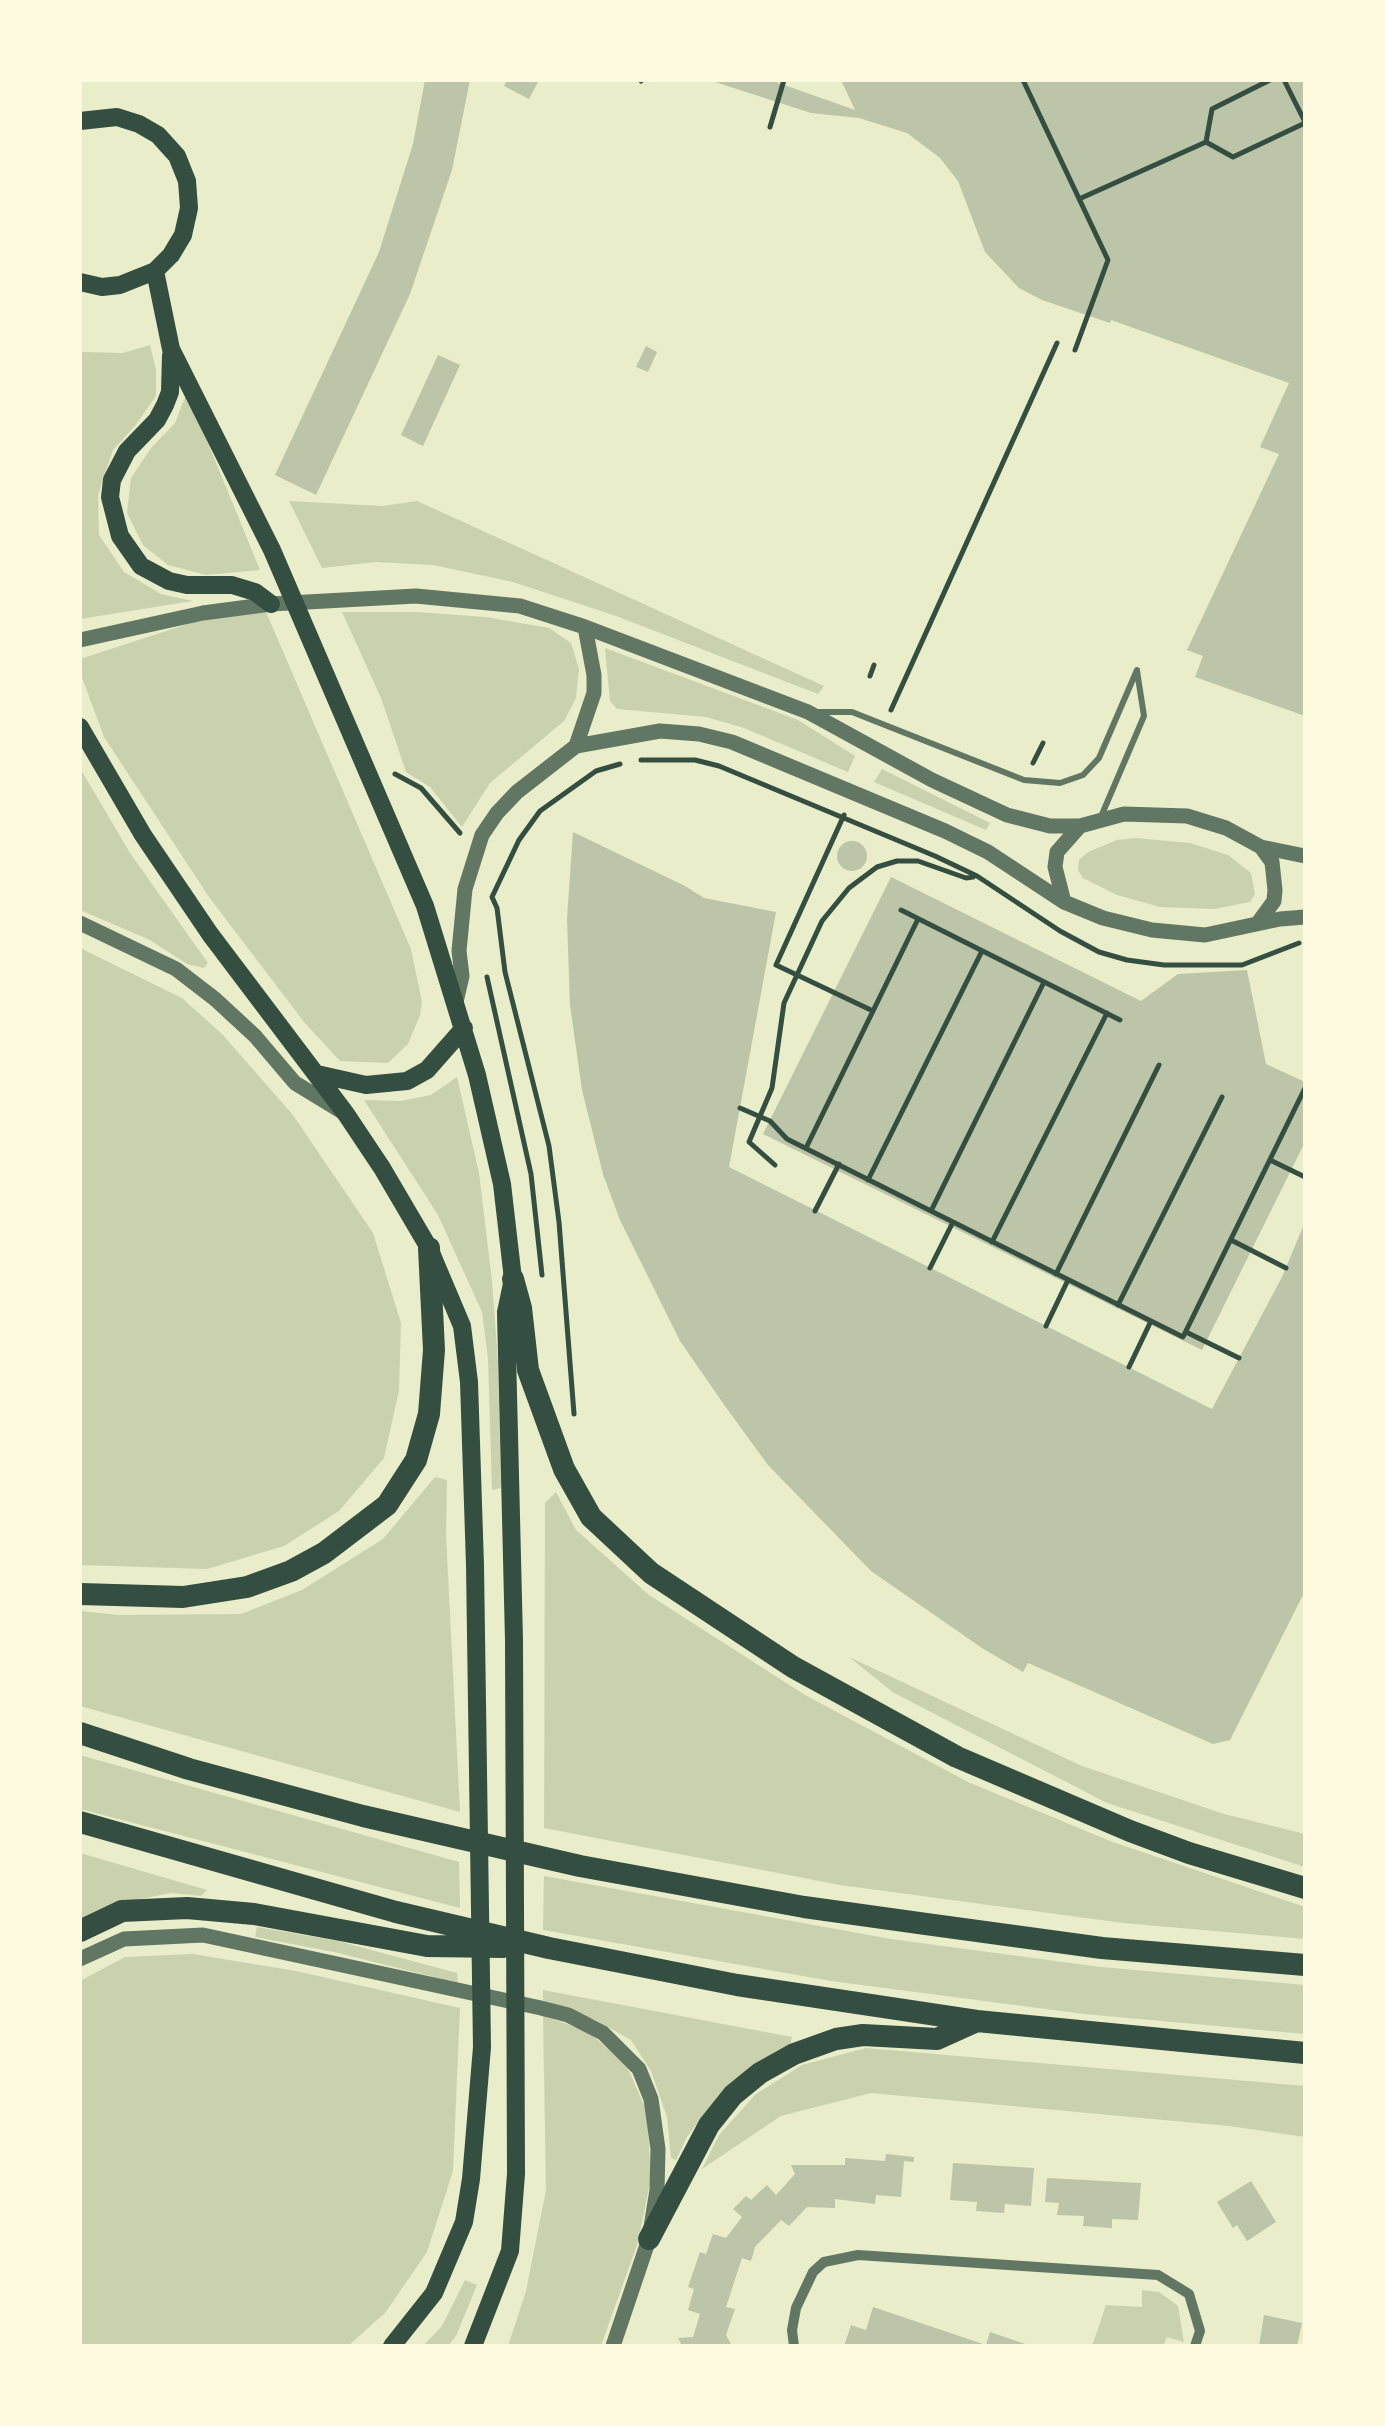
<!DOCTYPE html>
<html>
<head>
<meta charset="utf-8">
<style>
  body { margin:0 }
  #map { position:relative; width:1385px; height:2426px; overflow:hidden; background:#e9edc9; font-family:"Space Grotesk",sans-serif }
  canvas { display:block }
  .frame { position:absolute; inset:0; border:82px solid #fefae0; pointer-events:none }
</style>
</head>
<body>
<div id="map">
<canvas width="1385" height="2426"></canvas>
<div class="frame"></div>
</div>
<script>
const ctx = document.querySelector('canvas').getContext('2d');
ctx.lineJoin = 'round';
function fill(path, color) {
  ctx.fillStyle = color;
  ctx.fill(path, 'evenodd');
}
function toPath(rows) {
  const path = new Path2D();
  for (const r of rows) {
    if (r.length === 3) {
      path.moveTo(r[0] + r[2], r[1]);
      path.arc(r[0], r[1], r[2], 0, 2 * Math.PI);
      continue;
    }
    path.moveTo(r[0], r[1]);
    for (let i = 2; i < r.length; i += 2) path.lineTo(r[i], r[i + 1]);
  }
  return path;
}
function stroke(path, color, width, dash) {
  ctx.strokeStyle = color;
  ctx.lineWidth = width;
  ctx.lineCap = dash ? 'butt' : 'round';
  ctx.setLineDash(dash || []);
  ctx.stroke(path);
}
const green = toPath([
  [150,345,156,370,156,396,135,426,113,450,98,495,99,535,124,572,161,594,193,601,80,619,80,359,82,352,123,353],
  [187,392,260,570,206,575,168,565,143,545,127,513,131,478,151,448,175,423],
  [289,501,382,506,417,501,824,686,818,694,616,616,513,582,433,565,376,562,322,568],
  [266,612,411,949,422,1002,420,1015,408,1044,388,1063,340,1061,304,1022,209,897,104,737,80,672,80,659,200,620],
  [342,612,416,612,486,617,549,628,571,643,579,669,576,698,564,721,490,783,462,827,430,787,406,772,381,698],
  [605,648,798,720,855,756,848,772,744,728,706,717,617,709,610,701],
  [80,768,130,853,208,963,204,968,187,964,150,940,80,910],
  [882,769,990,823,986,830,874,782],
  [1136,838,1190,843,1228,855,1251,873,1255,894,1250,902,1214,909,1160,907,1117,895,1083,878,1078,870,1079,860,1088,852,1117,840],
  [80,948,182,998,222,1034,293,1115,373,1233,401,1323,399,1390,384,1458,339,1511,284,1546,207,1569,80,1565],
  [457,1077,479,1173,492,1281,498,1362,501,1488,492,1490,488,1358,482,1312,438,1215,364,1100,401,1101,431,1095],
  [435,1477,447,1480,446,1535,460,1812,80,1706,80,1611,118,1615,241,1614,302,1590,383,1539],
  [556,1492,576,1530,649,1595,805,1695,968,1782,1110,1841,1305,1907,1305,1939,1123,1923,840,1885,544,1828,545,1503],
  [849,1657,1082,1766,1224,1814,1305,1834,1305,1867,1107,1803,894,1693],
  [80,1755,459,1862,460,1908,80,1809],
  [80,1853,207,1890,201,1896,171,1893,120,1903,80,1920],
  [544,1876,891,1939,1101,1967,1305,1985,1305,2034,1084,2014,831,1981,543,1930],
  [257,1927,338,1941,457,1973,458,1983,334,1952,255,1937],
  [193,1954,296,1971,460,2008,453,2171,427,2252,385,2313,348,2346,83,2346,80,2343,80,1981,125,1957],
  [543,1990,792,2037,790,2046,716,2099,687,2137,676,2160,671,2158,667,2117,651,2071,631,2040,596,2020,543,2000],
  [543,2016,585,2030,625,2062,647,2112,651,2178,638,2242,601,2346,508,2346,526,2291,546,2190],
  [866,2048,1305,2086,1305,2137,1229,2126,871,2093,781,2116,702,2169,719,2135,756,2094,802,2065],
  [465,2280,477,2285,456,2336,448,2346,423,2346,442,2326],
  [1142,2290,1159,2292,1178,2306,1184,2342,1167,2337,1163,2346,1092,2346,1106,2305,1142,2307]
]);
const building = toPath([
  [425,80,470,80,452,170,410,294,316,495,275,475,379,252,413,144],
  [507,80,539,80,529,99,504,86],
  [709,80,770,80,855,110,841,80,1305,80,1305,716,1195,677,1203,656,1187,650,1279,454,1260,447,1289,383,1111,320,1110,323,1042,300,1019,288,985,252,958,181,940,158,907,133,859,118,811,113],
  [646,346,657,352,648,372,636,367],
  [438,355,460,365,423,446,401,435],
  [573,832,685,886,704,898,776,912,729,1167,1212,1409,1282,1277,1305,1222,1305,1591,1230,1740,1213,1744,1028,1663,1023,1672,982,1648,871,1571,768,1465,725,1406,680,1341,620,1220,603,1174,582,1090,570,1005,567,919],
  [852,856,15],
  [891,877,1141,1001,1178,974,1247,970,1266,1064,1305,1082,1305,1142,1202,1350,763,1134],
  [886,2154,914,2157,914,2162,904,2161,901,2197,876,2195,875,2204,835,2199,835,2208,807,2207,789,2226,781,2220,755,2247,751,2261,742,2258,726,2307,735,2309,726,2335,732,2346,682,2346,678,2338,693,2337,700,2314,688,2310,694,2289,688,2287,700,2252,706,2254,713,2234,726,2238,742,2217,733,2209,746,2196,751,2200,767,2185,776,2195,795,2174,791,2165,845,2165,845,2158,885,2161],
  [953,2163,1034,2168,1031,2206,1005,2204,1004,2213,976,2211,977,2202,950,2200],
  [1047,2178,1141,2183,1138,2220,1112,2219,1112,2228,1097,2227,1083,2226,1084,2216,1057,2215,1059,2203,1045,2202],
  [1251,2181,1276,2222,1247,2241,1237,2225,1233,2228,1217,2202],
  [873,2307,986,2345,990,2332,1031,2346,844,2346,851,2325,866,2330],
  [1264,2315,1302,2323,1297,2346,1259,2346]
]);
const path = toPath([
  [1023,80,1108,260,1075,350],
  [1284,80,1305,122],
  [641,81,642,80],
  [770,127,784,80],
  [1206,142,1212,109,1270,80],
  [1079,199,1206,142,1233,157,1305,123],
  [870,676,874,665],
  [891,710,1057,343],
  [641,760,695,760,719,766,935,856,977,876,1060,931,1099,952,1127,960,1164,965,1242,965,1299,943],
  [1033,763,1043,743],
  [395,774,421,788,460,833],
  [844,815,776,965,873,1011],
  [901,910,1120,1020],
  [487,977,531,1174,542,1275],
  [740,1108,770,1121,787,1139,1183,1337,1305,1088],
  [806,1148,918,919],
  [1270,1160,1305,1177],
  [775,1165,749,1142,772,1088,784,1003,822,921,849,888,877,867,897,861,918,861,966,878,973,877],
  [868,1180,982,951],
  [815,1211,839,1164],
  [931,1211,1044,982],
  [1231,1240,1286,1268],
  [992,1242,1107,1013],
  [930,1268,953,1222],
  [1056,1274,1159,1065],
  [1118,1305,1222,1097],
  [1046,1326,1068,1280],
  [1186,1332,1239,1358],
  [1129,1367,1151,1321],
  [574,1414,559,1222,549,1146,505,972,497,908,492,897,519,840,540,811,596,771,620,764]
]);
const service = toPath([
  [818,712,852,712,1024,780,1060,783,1083,775,1099,758,1137,670],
  [1100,819,1144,716,1137,671]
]);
const minor = toPath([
  [794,2346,792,2330,796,2308,813,2272,824,2262,858,2255,1158,2275,1189,2294,1200,2331,1195,2346]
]);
const tertiary = toPath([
  [80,640,203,613,271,604,416,596,520,606,585,627,808,712,932,780,1007,815,1050,826,1080,826,1124,814,1187,816,1226,828,1261,847,1305,856],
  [576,746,594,693,594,675,585,627],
  [1064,902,1055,867,1057,852,1080,826],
  [80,923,176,969,215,999,255,1036,295,1083,341,1111],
  [1258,923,1274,901,1275,890,1272,862,1261,847],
  [456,1002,462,976,459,951,465,889,482,835,497,813,517,792,576,746,660,731,699,734,732,742,945,831,988,852,1064,902,1103,918,1152,930,1205,935,1280,919,1305,917],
  [80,1959,124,1939,203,1935,541,2008,568,2015,603,2033,639,2069,651,2099,658,2149,657,2190,649,2239,613,2346]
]);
const secondary = toPath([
  [80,121,117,117,139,124,158,135,177,156,187,181,189,208,183,235,171,255,155,271,120,285,102,287,80,282],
  [155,271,171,349,272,550,425,906,477,1075,502,1184,513,1279,506,1312,514,1640,516,2174,510,2251,473,2346],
  [171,355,170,392,165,405,157,420,127,451,112,480,110,497,120,536,141,566,169,581,187,585,232,585,255,592,271,604],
  [80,727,143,835,210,934,346,1114,382,1168,429,1248,462,1326,469,1382,475,1565,482,2047,471,2179,464,2222,434,2293,392,2346],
  [317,1074,366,1085,407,1081,427,1070,464,1028]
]);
const trunk = toPath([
  [513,1279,521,1308,528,1370,564,1469,591,1517,651,1573,793,1667,957,1757,1130,1831,1189,1853,1305,1888],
  [80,1594,183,1597,247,1587,291,1571,324,1553,387,1505,416,1460,429,1414,434,1350,429,1248],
  [80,1733,189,1769,363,1816,580,1866,804,1907,926,1924,1102,1948,1305,1965],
  [80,1822,396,1912,549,1948,737,1985,977,2021,1305,2053],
  [80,1931,122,1911,187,1908,254,1914,427,1946,504,1947],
  [649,2239,709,2125,733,2095,760,2073,794,2054,836,2039,863,2035,937,2039,977,2021]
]);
fill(green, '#cad2ad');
fill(building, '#bcc5a7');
stroke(path, '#344e41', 5);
stroke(service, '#617663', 6);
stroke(minor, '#617663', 10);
stroke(tertiary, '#617663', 15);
stroke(secondary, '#344e41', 18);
stroke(trunk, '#344e41', 22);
</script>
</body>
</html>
